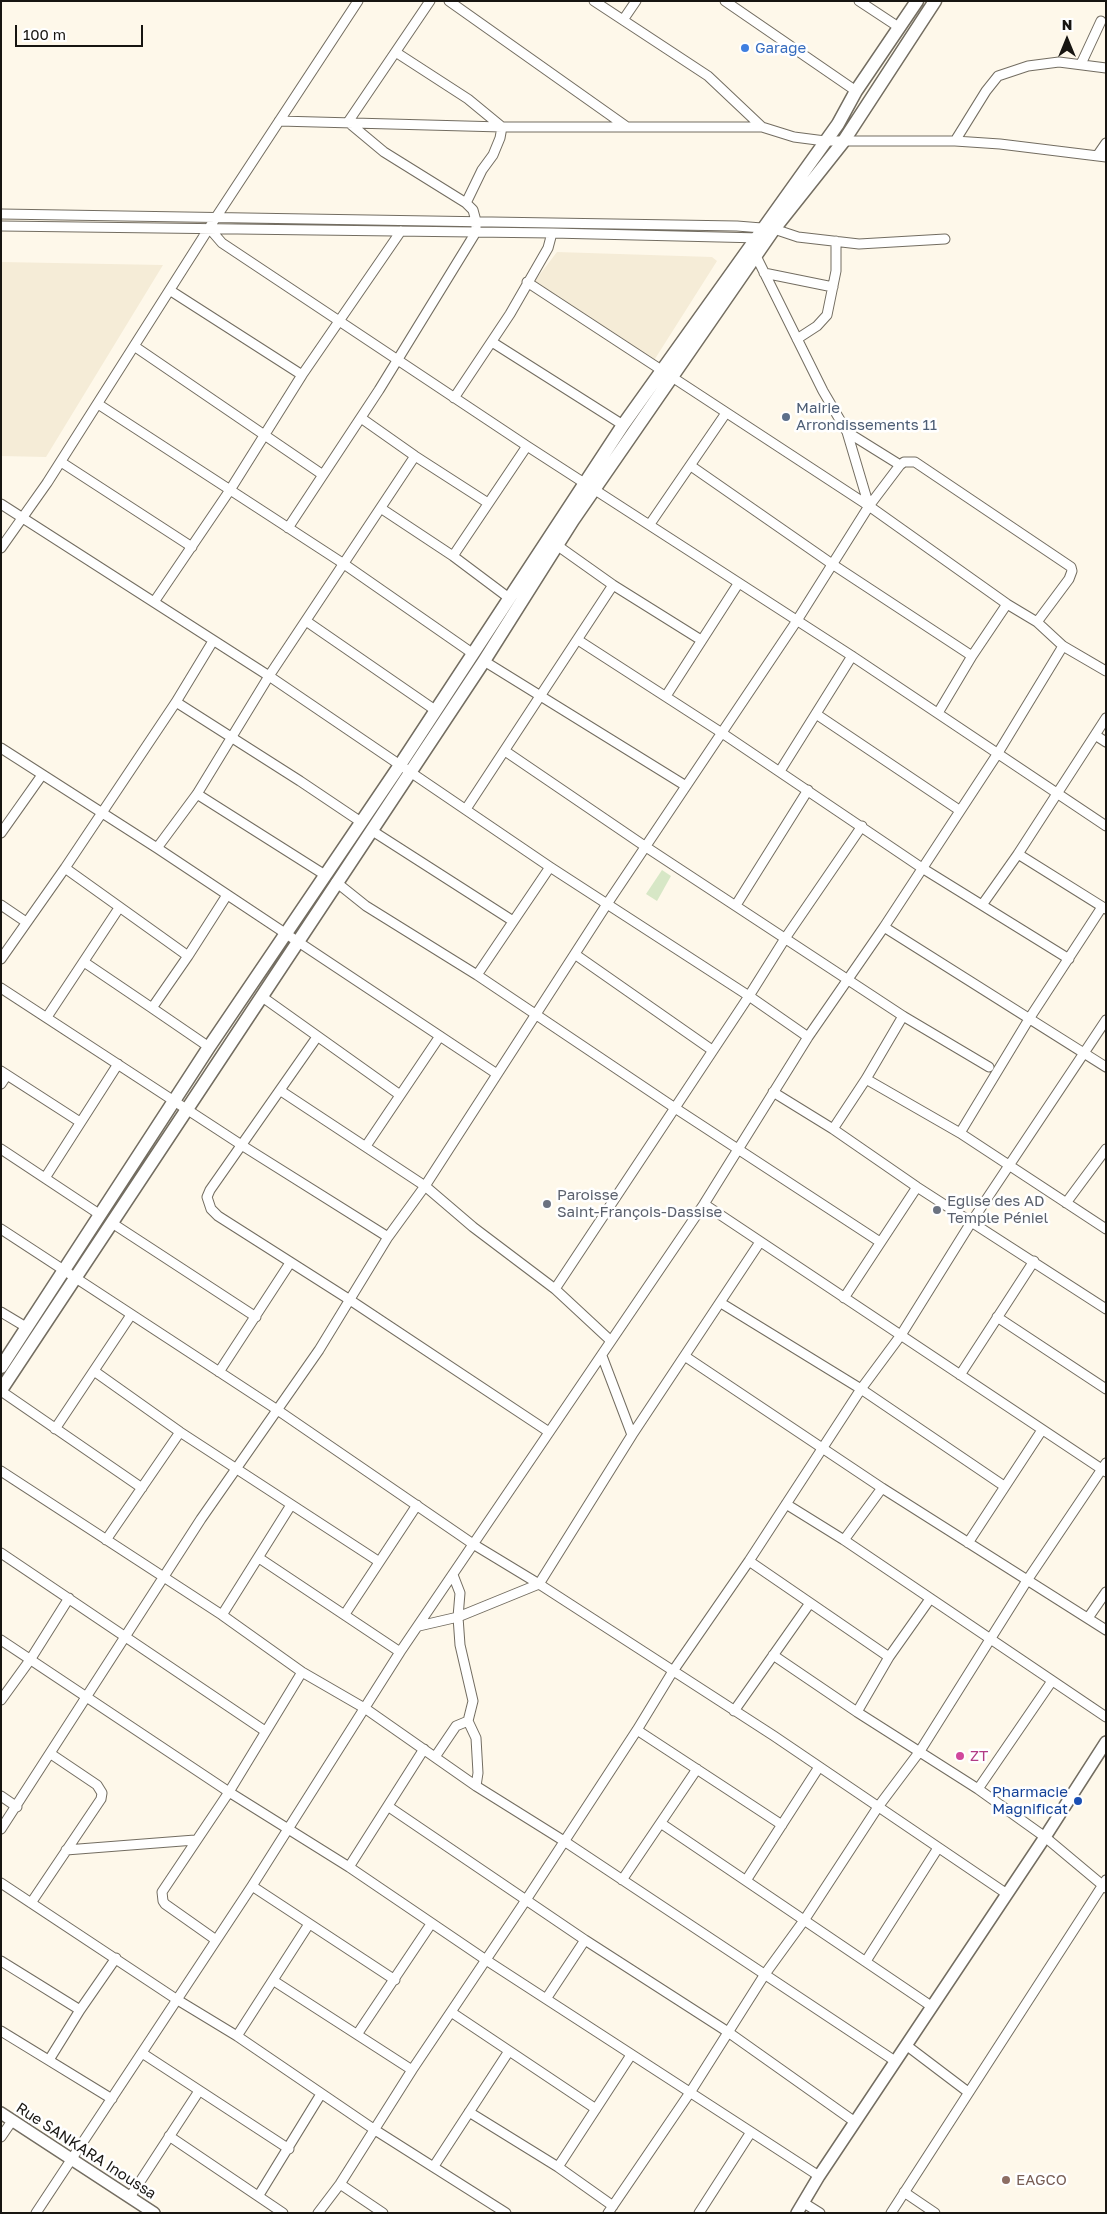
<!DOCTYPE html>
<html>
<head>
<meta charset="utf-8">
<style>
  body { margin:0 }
  #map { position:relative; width:1107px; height:2214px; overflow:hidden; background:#fef8ea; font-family:"Golos Text",sans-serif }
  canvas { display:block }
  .frame { position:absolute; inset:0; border:2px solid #171511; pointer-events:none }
  .north { position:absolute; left:1042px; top:15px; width:50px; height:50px; -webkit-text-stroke:4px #fff; paint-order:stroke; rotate:0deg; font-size:14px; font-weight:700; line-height:20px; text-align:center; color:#171511 }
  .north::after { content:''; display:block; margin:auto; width:18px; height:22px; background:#171511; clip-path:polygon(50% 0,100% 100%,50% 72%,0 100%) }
  .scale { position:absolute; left:15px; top:25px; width:128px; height:22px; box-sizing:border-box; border:2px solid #171511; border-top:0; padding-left:6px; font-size:15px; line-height:18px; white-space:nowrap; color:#171511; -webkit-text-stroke:4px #fff; paint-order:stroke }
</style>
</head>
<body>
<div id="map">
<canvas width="1107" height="2214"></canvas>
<div class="frame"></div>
<div class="north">N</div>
<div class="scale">100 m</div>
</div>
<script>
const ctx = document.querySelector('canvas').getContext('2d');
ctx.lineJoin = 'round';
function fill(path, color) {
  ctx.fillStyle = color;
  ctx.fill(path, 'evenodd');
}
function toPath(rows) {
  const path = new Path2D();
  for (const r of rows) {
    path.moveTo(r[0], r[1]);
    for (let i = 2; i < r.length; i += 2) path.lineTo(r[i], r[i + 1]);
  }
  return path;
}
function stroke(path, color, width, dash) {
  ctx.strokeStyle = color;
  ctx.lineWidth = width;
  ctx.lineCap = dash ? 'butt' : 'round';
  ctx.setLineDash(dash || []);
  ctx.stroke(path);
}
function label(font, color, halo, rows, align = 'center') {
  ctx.font = font + ' "Golos Text",sans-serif';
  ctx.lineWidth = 5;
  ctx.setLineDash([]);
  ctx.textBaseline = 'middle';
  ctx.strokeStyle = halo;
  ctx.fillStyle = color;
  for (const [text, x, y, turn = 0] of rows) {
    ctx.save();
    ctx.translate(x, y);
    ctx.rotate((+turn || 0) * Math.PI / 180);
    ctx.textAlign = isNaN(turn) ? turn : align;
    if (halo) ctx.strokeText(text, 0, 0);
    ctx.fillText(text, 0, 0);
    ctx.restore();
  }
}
const built = toPath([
  [557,252,712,257,717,261,653,362,534,282],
  [1,262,163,265,46,457,1,456]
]);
const green = toPath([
  [662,870,671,876,657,901,646,894]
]);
const minor = toPath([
  [449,1,627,127],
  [594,1,708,76,762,127],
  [725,1,856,91],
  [859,1,900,28],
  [623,20,636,1],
  [397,53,468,99,502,127,500,138,493,155,482,170,466,203],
  [1081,64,1101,21],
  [279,121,502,127,762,127,794,137,825,141,955,141,1000,144,1106,157],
  [955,141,986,91,998,76,1028,66,1059,62,1106,68],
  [1097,156,1106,143],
  [1,214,737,226,774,229,798,237,859,244,945,239],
  [1,226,552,233,761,238],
  [209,228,222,243,527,446,852,656,1106,826],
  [756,256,823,391,847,432,869,506],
  [764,273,833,287],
  [527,282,869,506,1007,604,1037,622,1063,646,1106,671],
  [171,291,302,375],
  [797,339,817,326,827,315,836,271,836,241],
  [492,342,623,425],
  [134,346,323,475],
  [454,398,510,314,548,248,552,233],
  [98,404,344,564,472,653],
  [361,418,415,456,488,503],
  [847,432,900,465],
  [61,462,192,547],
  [691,466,832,564,972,656],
  [1,504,269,676,550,867,749,996,808,1037],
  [382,509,453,556,509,598],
  [650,524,726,413],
  [288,528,379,390,476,232,476,221,473,210,466,203,384,152,348,122,430,1],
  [558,546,613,585,701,640],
  [1,548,47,483,209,228,358,1],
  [453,556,527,446],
  [154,602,230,490,302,375,401,231],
  [306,621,435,710],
  [578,640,722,733,922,868,1069,959],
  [484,661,686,786],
  [666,696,738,584],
  [176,702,300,781,361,822],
  [938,713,972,656,1007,604],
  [816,714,959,810],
  [1095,735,1106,742],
  [1,748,157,848,497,1074],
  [505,751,646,847,903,1016,989,1067],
  [780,771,852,656],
  [197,794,325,875],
  [466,809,613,585],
  [371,830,513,921],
  [1,833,42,775],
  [157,848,197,794,269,676,415,456],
  [1018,854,1106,909],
  [65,868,188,956,227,895],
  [336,882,366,906,477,975,675,1108,880,1242],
  [1,905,26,922],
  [736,905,808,790],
  [982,905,1018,854,1106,718],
  [884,927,1106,1067],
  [576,955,712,1050],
  [1,959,65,868,176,702,213,641],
  [84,962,152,1008,188,956],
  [477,975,550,867],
  [1,988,243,1146,388,1237],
  [261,996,400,1095],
  [152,1008,209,1047],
  [47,1017,119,908],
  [317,1037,210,1190,207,1197,211,1209,218,1216,350,1300,549,1432],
  [1,1071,80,1122],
  [866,1079,960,1133,1106,1229],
  [1,1084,7,1075],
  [281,1091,425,1186,473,1227,555,1289],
  [773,1092,833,1129,917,1187,1106,1309],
  [833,1129,866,1079,903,1016],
  [960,1133,1029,1019,1102,907],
  [366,1146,440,1036],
  [1,1149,99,1214],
  [45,1178,118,1064],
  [1066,1203,1106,1149],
  [704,1204,1106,1472],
  [112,1223,256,1317],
  [1,1229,276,1409,473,1544,539,1584,774,1736,1007,1894],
  [844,1298,917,1187],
  [721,1303,861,1389,1004,1486],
  [1,1312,26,1327],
  [997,1317,1106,1389],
  [611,1341,555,1289,749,996,786,937,862,826],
  [602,1356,632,1435],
  [686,1357,882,1488,1106,1630],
  [94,1371,180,1432,378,1561],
  [219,1372,290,1263],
  [960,1375,1034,1261],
  [1,1391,142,1488],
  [55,1429,131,1315],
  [1,1471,222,1615,302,1672,366,1709,476,1786,564,1841,895,2061],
  [786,1504,844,1540,1106,1717],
  [106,1540,180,1432],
  [844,1540,882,1488],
  [968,1543,1042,1430],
  [1,1553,265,1731],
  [259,1558,400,1652],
  [749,1561,889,1657],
  [453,1575,460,1593,458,1617,460,1645,473,1701,468,1721],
  [345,1614,417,1505],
  [222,1615,291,1505],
  [1088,1618,1106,1592],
  [419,1626,458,1617,539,1584,632,1435,760,1242],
  [1,1640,229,1792,349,1867,486,1960,819,2176],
  [773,1655,857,1712,978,1789,1045,1837,1106,1888],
  [1,1700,30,1660,69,1598],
  [734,1711,810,1603],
  [857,1712,889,1657,930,1599],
  [637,1730,782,1825],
  [435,1757,456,1726,468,1721,476,1738,478,1773,476,1786],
  [978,1789,1052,1681],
  [1,1796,17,1807],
  [389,1807,585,1940,728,2032,855,2122],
  [662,1824,931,2006],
  [1,1829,201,1519,319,1350,388,1237,425,1186,607,904,796,622,869,506,900,465,904,462,915,462,1071,567,1072,571,1069,579,1037,622],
  [66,1850,195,1840],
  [349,1867,424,1749],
  [747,1879,819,1767],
  [622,1880,697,1769],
  [1,1883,176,1999,237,2036,375,2130,506,2213],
  [252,1886,395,1980],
  [31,1903,101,1799,102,1793,97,1785,51,1754],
  [216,1940,165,1904,163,1901,162,1892,229,1792,302,1672],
  [1,1961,80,2010],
  [866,1961,938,1848],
  [274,1981,412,2070],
  [546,1999,585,1940],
  [451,2012,596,2109],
  [1,2031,112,2099],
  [358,2033,431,1924],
  [237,2036,309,1924],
  [906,2045,968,2092],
  [142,2053,289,2149],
  [49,2060,80,2010,116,1958],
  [469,2112,558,2167,613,2206],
  [169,2136,283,2213],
  [1,2137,12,2121],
  [434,2166,509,2051],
  [558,2167,631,2055],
  [340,2184,383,2213],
  [904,2192,935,2213],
  [259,2195,321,2094],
  [130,2197,199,2091],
  [804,2203,820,2213],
  [36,2213,252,1886,400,1652,704,1204,808,1037,884,927,998,753,1063,646],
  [318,2213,340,2184,412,2070,526,1900,637,1730,673,1671,749,1561,861,1389,901,1335,972,1221,1106,1020],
  [608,2213,691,2091,765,1974,805,1919,878,1807,920,1751,1028,1579,1106,1463],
  [699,2213,751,2132],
  [891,2213,1106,1880]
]);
const tertiary = toPath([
  [1,2113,154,2213],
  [797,2213,819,2176,1045,1837,1106,1742]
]);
const secondary = toPath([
  [1,1367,209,1047,400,765,623,425,838,124,856,91,917,1],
  [1,1390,484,661,573,520,774,229,843,142,935,1]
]);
const markers = [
  [745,48,5,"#3f7fe0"],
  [786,417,5,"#5c6f8a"],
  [547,1204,5,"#6b7280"],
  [937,1210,5,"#6b7280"],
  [960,1756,5,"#d1479c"],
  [1078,1801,5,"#1a4fb4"],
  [1006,2180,5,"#8d6e63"]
];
const shopNames = [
  ["Garage",755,48]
];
const serviceNames = [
  ["Mairie",796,408],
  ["Arrondissements 11",796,425]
];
const worshipNames = [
  ["Paroisse",557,1195],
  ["Saint-François-Dassise",557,1212],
  ["Eglise des AD",947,1201],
  ["Temple Péniel",947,1218]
];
const hotelNames = [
  ["ZT",970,1756]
];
const transitNames = [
  ["Pharmacie",1068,1792],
  ["Magnificat",1068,1809]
];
const streetNames = [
  ["Rue SANKARA Inoussa",86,2151,33]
];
const educationNames = [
  ["EAGCO",1016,2180]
];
fill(built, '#f5ecd7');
fill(green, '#d7e7c6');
stroke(minor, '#736d61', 11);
stroke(tertiary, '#736d61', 14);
stroke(secondary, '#736d61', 15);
stroke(minor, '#fff', 9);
stroke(tertiary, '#fff', 11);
stroke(secondary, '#fff', 12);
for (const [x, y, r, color] of markers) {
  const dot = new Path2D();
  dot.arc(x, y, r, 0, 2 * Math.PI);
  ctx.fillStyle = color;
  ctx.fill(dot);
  stroke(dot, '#fff', 2);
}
label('15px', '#366cbe', '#fff', shopNames, 'left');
label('15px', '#4e5e75', '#fff', serviceNames, 'left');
label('15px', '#5b616d', '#fff', worshipNames, 'left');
label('15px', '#b23c85', '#fff', hotelNames, 'left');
label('15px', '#164399', '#fff', transitNames, 'right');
label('15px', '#171511', '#fff', streetNames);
label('15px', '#785e54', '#fff', educationNames, 'left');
</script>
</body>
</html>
